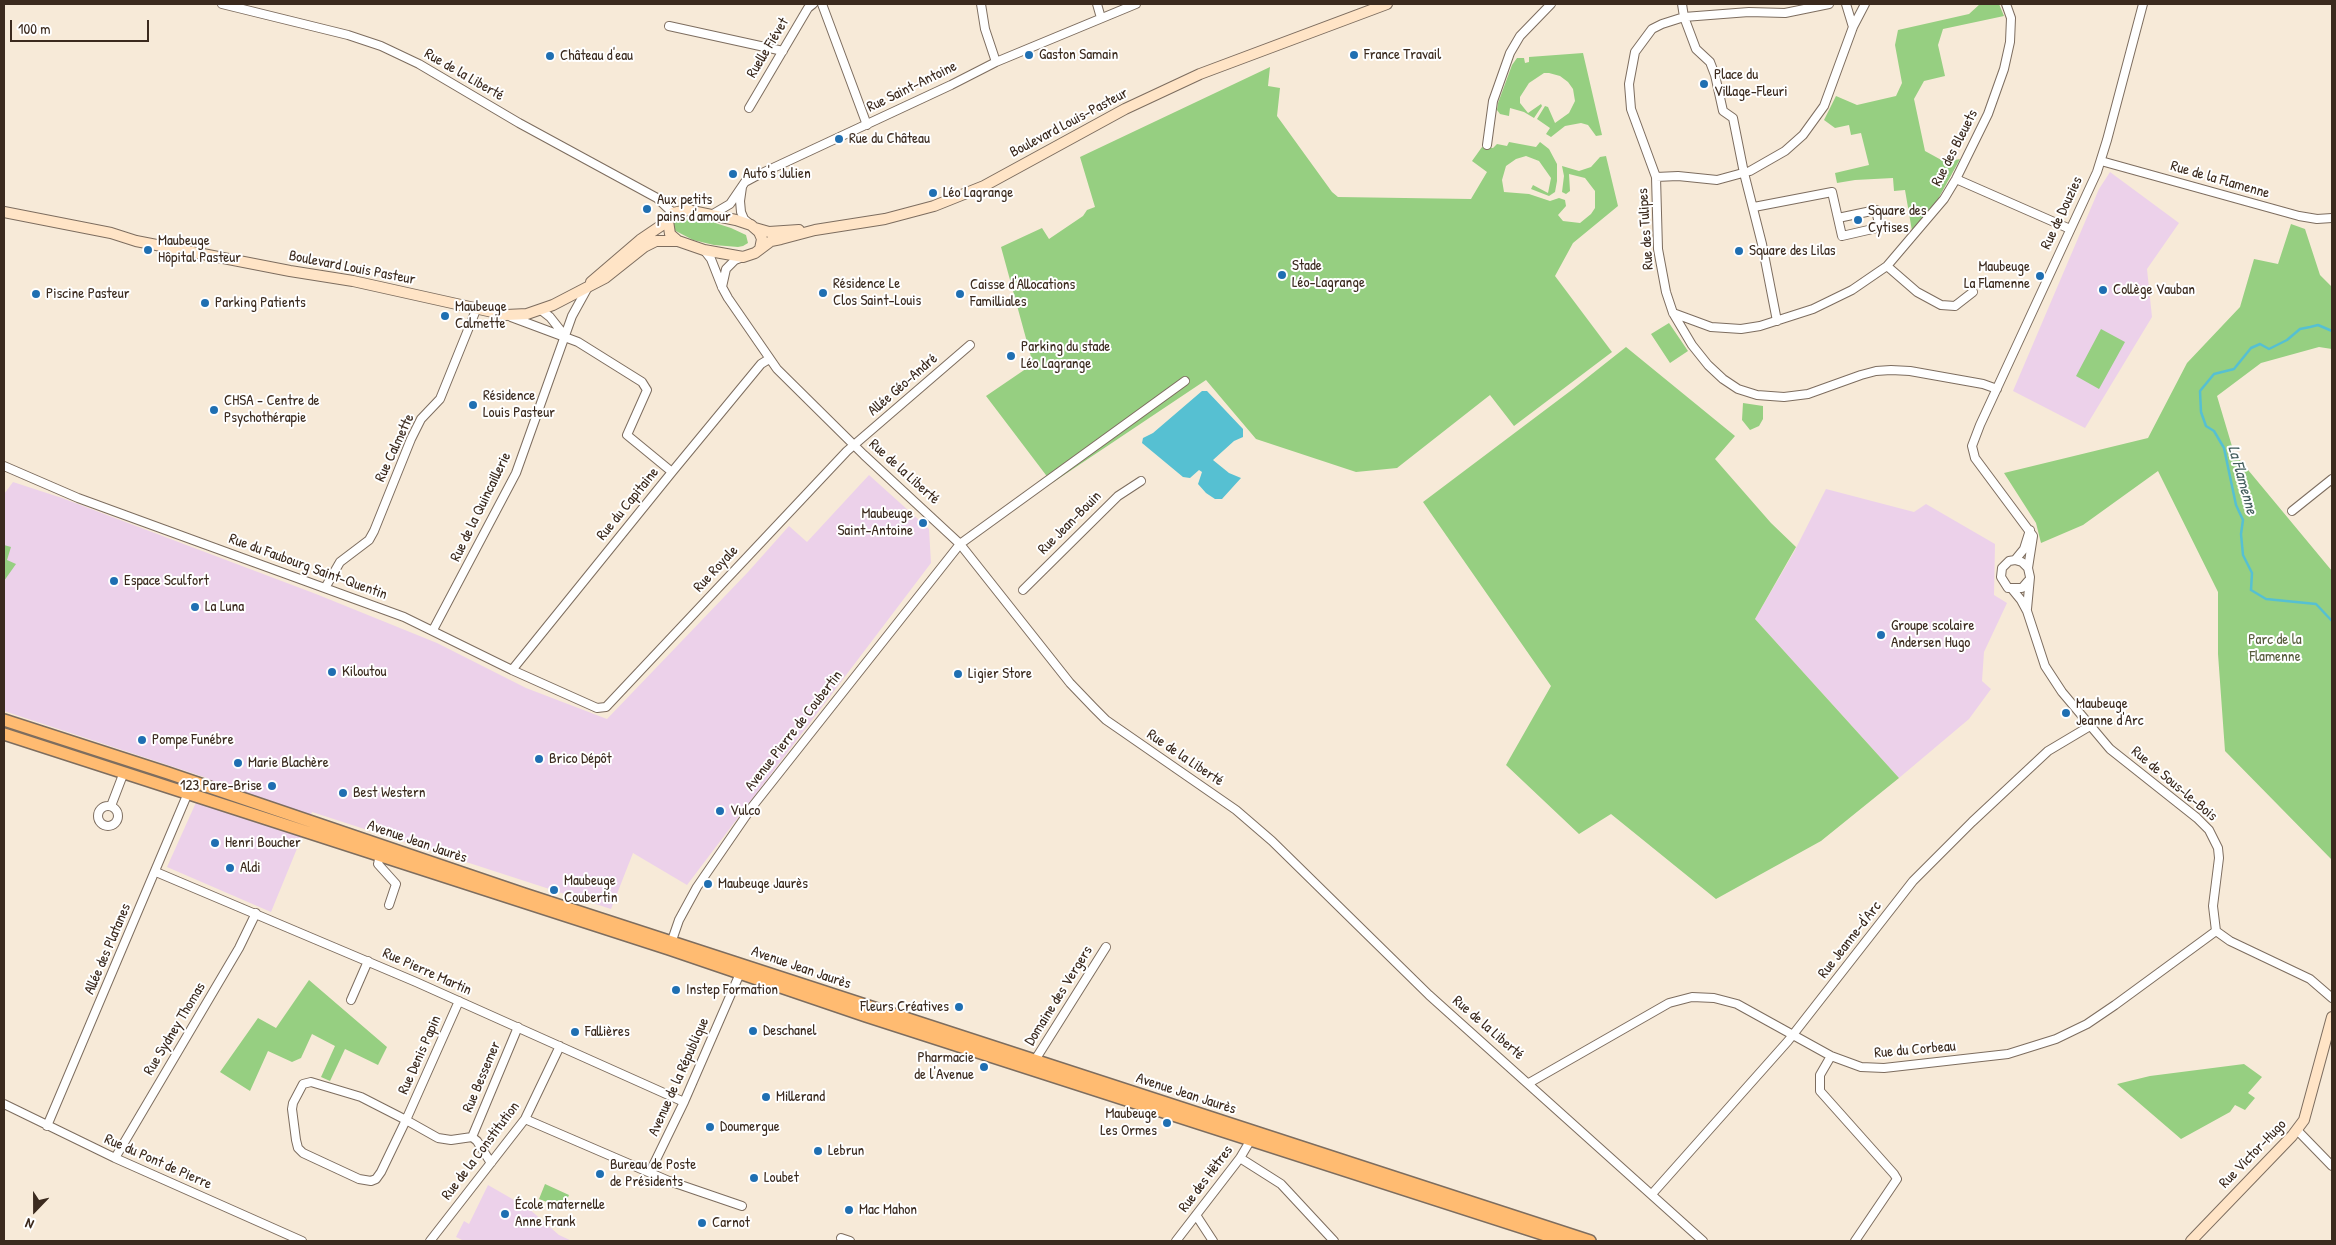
<!DOCTYPE html>
<html>
<head>
<meta charset="utf-8">
<style>
  body { margin:0 }
  #map { position:relative; width:2336px; height:1245px; overflow:hidden; background:#f7ead8; font-family:"Patrick Hand",sans-serif }
  canvas { display:block }
  .frame { position:absolute; inset:0; border:5px solid #3b2a1e; pointer-events:none }
  .north { position:absolute; left:10px; top:1185px; width:50px; height:50px; -webkit-text-stroke:4px #fff; paint-order:stroke; rotate:202deg; font-size:14px; font-weight:700; line-height:20px; text-align:center; color:#3b2a1e }
  .north::after { content:''; display:block; margin:auto; width:18px; height:22px; background:#3b2a1e; clip-path:polygon(50% 0,100% 100%,50% 72%,0 100%) }
  .scale { position:absolute; left:10px; top:20px; width:139px; height:22px; box-sizing:border-box; border:2px solid #3b2a1e; border-top:0; padding-left:6px; font-size:15px; line-height:18px; white-space:nowrap; color:#3b2a1e; -webkit-text-stroke:4px #fff; paint-order:stroke }
</style>
</head>
<body>
<div id="map">
<canvas width="2336" height="1245"></canvas>
<div class="frame"></div>
<div class="north">N</div>
<div class="scale">100 m</div>
</div>
<script>
const ctx = document.querySelector('canvas').getContext('2d');
ctx.lineJoin = 'round';
function fill(path, color) {
  ctx.fillStyle = color;
  ctx.fill(path, 'evenodd');
}
function toPath(rows) {
  const path = new Path2D();
  for (const r of rows) {
    if (r.length === 3) {
      path.moveTo(r[0] + r[2], r[1]);
      path.arc(r[0], r[1], r[2], 0, 2 * Math.PI);
      continue;
    }
    path.moveTo(r[0], r[1]);
    for (let i = 2; i < r.length; i += 2) path.lineTo(r[i], r[i + 1]);
  }
  return path;
}
function stroke(path, color, width, dash) {
  ctx.strokeStyle = color;
  ctx.lineWidth = width;
  ctx.lineCap = dash ? 'butt' : 'round';
  ctx.setLineDash(dash || []);
  ctx.stroke(path);
}
function label(font, color, halo, rows, align = 'center') {
  ctx.font = font + ' "Patrick Hand",sans-serif';
  ctx.lineWidth = 4;
  ctx.setLineDash([]);
  ctx.textBaseline = 'middle';
  ctx.strokeStyle = halo;
  ctx.fillStyle = color;
  for (const [text, x, y, turn = 0] of rows) {
    ctx.save();
    ctx.translate(x, y);
    ctx.rotate((+turn || 0) * Math.PI / 180);
    ctx.textAlign = isNaN(turn) ? turn : align;
    if (halo) ctx.strokeText(text, 0, 0);
    ctx.fillText(text, 0, 0);
    ctx.restore();
  }
}
const built = toPath([
  [2110,172,2179,223,2147,269,2152,317,2085,428,2013,391,2099,189],
  [869,475,929,529,931,563,687,885,633,853,611,909,312,812,271,912,167,867,207,778,4,711,4,494,13,482,62,498,316,594,437,643,526,688,607,719,748,572,789,526,807,542],
  [1826,489,1914,512,1926,504,1995,544,1994,595,2007,603,1984,652,1982,681,1991,689,1969,719,1899,778,1755,619,1794,552],
  [488,1185,528,1208,559,1235,572,1241,464,1241,456,1237,464,1221,469,1224]
]);
const green = toPath([
  [1980,4,1999,4,2004,16,1943,29,1938,45,1945,76,1924,81,1914,99,1925,151,1945,162,1960,159,1937,201,1912,231,1905,190,1894,191,1893,178,1855,180,1837,183,1835,173,1869,165,1861,133,1851,135,1849,125,1835,128,1824,120,1836,96,1857,105,1896,96,1902,83,1895,45,1898,30,1969,14],
  [1583,53,1602,135,1596,136,1588,125,1581,123,1565,126,1551,137,1546,134,1550,128,1537,119,1545,106,1548,107,1555,123,1569,113,1575,101,1573,89,1568,82,1560,76,1549,73,1544,73,1529,83,1520,97,1520,103,1528,113,1541,104,1542,106,1534,118,1524,112,1510,108,1509,116,1500,114,1497,110,1498,103,1512,65,1517,58,1524,58,1525,63,1529,62,1529,57],
  [1270,67,1268,86,1280,88,1277,116,1332,192,1338,197,1471,199,1487,172,1472,161,1482,147,1493,148,1497,144,1507,146,1509,142,1536,147,1540,142,1549,149,1557,164,1557,181,1555,192,1549,196,1531,189,1533,185,1548,193,1551,178,1539,161,1526,156,1516,159,1506,166,1502,180,1504,192,1529,194,1550,201,1559,198,1565,200,1566,206,1558,215,1563,221,1580,223,1591,214,1595,208,1595,191,1585,178,1569,174,1570,191,1566,194,1562,192,1564,176,1562,166,1579,171,1591,167,1600,157,1606,156,1618,206,1573,243,1555,276,1612,352,1514,426,1490,395,1397,468,1356,472,1256,439,1206,380,1052,483,986,396,1033,364,1001,247,1042,228,1049,239,1083,216,1087,210,1095,207,1080,157],
  [683,218,709,221,731,228,746,235,748,243,743,246,738,247,714,245,693,240,674,230,674,222],
  [2291,224,2305,229,2320,275,2332,287,2332,349,2319,347,2261,363,2217,396,2234,453,2332,571,2332,860,2225,751,2218,654,2218,592,2158,471,2083,525,2041,543,2036,523,2004,473,2148,438,2187,363,2240,307,2254,259,2278,264],
  [1669,323,1688,351,1670,363,1651,334],
  [2101,329,2125,342,2099,389,2076,376],
  [1626,347,1735,436,1715,459,1771,523,1796,547,1755,619,1899,778,1821,841,1716,899,1611,814,1579,834,1506,765,1551,686,1423,502,1573,389],
  [1743,403,1763,406,1763,419,1759,426,1750,430,1742,420],
  [4,545,11,547,7,560,16,564,4,581],
  [309,980,387,1047,378,1065,345,1049,330,1081,321,1077,335,1046,312,1034,301,1058,292,1062,268,1051,250,1091,220,1072,258,1018,276,1028],
  [2244,1064,2262,1077,2248,1093,2255,1098,2245,1110,2235,1105,2230,1112,2181,1139,2117,1084,2150,1076],
  [545,1184,569,1195,563,1208,539,1199]
]);
const water = toPath([
  [1202,391,1207,391,1243,429,1243,437,1234,441,1213,460,1229,473,1241,478,1222,499,1215,499,1206,493,1198,484,1202,472,1199,470,1190,478,1183,477,1142,443,1143,438,1153,433]
]);
const stream = toPath([
  [2332,331,2318,325,2310,327,2300,329,2287,340,2269,349,2260,344,2251,348,2234,369,2214,374,2200,391,2201,412,2206,426,2214,431,2224,448,2236,505,2243,520,2241,534,2243,555,2252,573,2251,590,2266,599,2316,604,2332,621]
]);
const street = toPath([
  [222,4,348,35,381,46,419,64,519,123,657,198,673,213],
  [822,4,867,125],
  [981,4,985,29,996,62],
  [1097,4,1101,18],
  [1682,4,1684,17,1696,49,1710,62,1715,75,1723,111,1733,118,1744,173,1762,244,1777,321],
  [1829,4,1785,13,1749,12,1684,17,1662,24,1652,29,1635,52,1629,84,1631,109,1656,177,1658,249,1666,292,1673,313,1692,345,1708,365,1723,379,1738,389,1757,395,1784,397,1808,394,1861,375,1876,371,1891,370,1910,371,1983,384,1997,389],
  [1846,4,1853,27],
  [669,26,783,51],
  [749,108,808,8,813,4],
  [1487,145,1493,101,1510,53,1520,36,1551,4],
  [2101,161,2299,216,2317,219,2332,218],
  [1656,177,1678,176,1717,180,1750,171,1785,151,1803,135,1824,106,1853,27,1865,4],
  [1956,179,2070,229],
  [742,187,740,201,741,212,744,219,750,224],
  [1754,207,1832,192,1842,236,1877,228,1879,224,1876,210,1838,218],
  [713,214,730,204,745,182,758,175,951,85,996,62,1136,4],
  [704,250,711,259,722,287,728,298,777,369,864,455,960,544,1070,683,1094,708,1106,720,1236,810,1272,841,1429,995,1703,1241],
  [1887,266,1917,292,1941,305,1955,306,1973,292],
  [722,287,726,269,735,260,743,257],
  [541,310,550,317,565,336],
  [1673,313,1711,327,1741,329,1760,326,1813,309,1852,290,1887,266,1944,199,1956,179,1988,114,2004,69,2010,42,2011,18,2006,4],
  [511,317,578,342,642,382,647,390,627,435,672,472],
  [4,466,78,498,404,617,512,670,597,708,606,707,847,451,970,345],
  [2292,511,2332,479],
  [2015,560,2024,549,2030,530],
  [2028,568,2033,536,1975,458,1972,446,1980,425,2097,172,2107,140,2143,4],
  [325,588,340,562,369,540,374,531,411,439,421,419,440,399,476,310],
  [2012,589,2021,600,2027,611,2045,666,2062,692,2110,749,2197,818,2209,830,2218,848,2219,858,2213,906,2216,931,2230,941,2310,979,2332,998],
  [1023,590,1118,496,1141,481],
  [2027,609,2030,577,2028,568,2022,562,2015,560,2009,561,2002,568,2001,577,2008,588,2022,588,2028,581],
  [433,630,516,473,572,316,588,287],
  [512,670,672,472,761,364,769,359],
  [108,816,10],
  [111,806,124,772],
  [380,855,378,864,396,884,389,905],
  [156,872,416,982,684,1102],
  [670,946,679,920,697,887,752,807,960,544,1185,381],
  [351,1000,368,961],
  [459,1001,406,1120,361,1097,311,1082,303,1084,293,1103,292,1109,296,1140,298,1148,303,1153,359,1179,371,1181,376,1179,381,1172,406,1120,438,1138,451,1140,472,1137,477,1141,491,1163],
  [1831,1056,1820,1075,1820,1091,1894,1174,1897,1179,1855,1241],
  [1035,1060,1106,947],
  [1529,1083,1669,1003,1692,997,1714,998,1737,1004,1831,1056,1861,1067,1884,1068,2008,1054,2056,1039,2087,1024,2115,1005,2216,931],
  [4,1104,115,1158,302,1241],
  [525,1119,669,1181,742,1206],
  [47,1126,193,781],
  [2297,1130,2332,1166],
  [472,1137,518,1027],
  [115,1158,239,948,256,913],
  [1240,1158,1281,1184,1334,1241],
  [650,1172,684,1102,741,971],
  [1652,1194,1788,1041,1913,881,1972,822,2048,751,2090,726],
  [1196,1215,1213,1241],
  [841,1238,850,1241],
  [430,1241,525,1119,560,1046],
  [1176,1241,1240,1158,1253,1136]
]);
const secondary = toPath([
  [4,212,111,233,136,241,290,271,353,281,506,315,527,314,553,305,605,278,644,247,656,241,678,241],
  [755,228,769,232,799,230],
  [760,249,762,239,759,232,751,225,736,220,687,210,673,213,668,221,670,234,678,241,704,250,743,257,755,253,771,241,781,239,815,230,885,219,934,206,984,186,1125,109,1200,74,1387,4],
  [591,282,640,240,668,221],
  [2191,1241,2292,1136,2304,1120,2332,1017]
]);
const primary = toPath([
  [4,720,168,773,524,894,1590,1241],
  [4,734,669,949,866,1016,1564,1241]
]);
const markers = [
  [1029,55,5,"#1f6fb2"],
  [1354,55,5,"#1f6fb2"],
  [550,56,5,"#1f6fb2"],
  [1704,84,5,"#1f6fb2"],
  [839,139,5,"#1f6fb2"],
  [733,174,5,"#1f6fb2"],
  [933,193,5,"#1f6fb2"],
  [647,209,5,"#1f6fb2"],
  [1858,220,5,"#1f6fb2"],
  [148,250,5,"#1f6fb2"],
  [1739,251,5,"#1f6fb2"],
  [1282,275,5,"#1f6fb2"],
  [2040,276,5,"#1f6fb2"],
  [2103,290,5,"#1f6fb2"],
  [823,293,5,"#1f6fb2"],
  [36,294,5,"#1f6fb2"],
  [960,294,5,"#1f6fb2"],
  [205,303,5,"#1f6fb2"],
  [445,316,5,"#1f6fb2"],
  [1011,356,5,"#1f6fb2"],
  [473,405,5,"#1f6fb2"],
  [214,410,5,"#1f6fb2"],
  [923,523,5,"#1f6fb2"],
  [114,581,5,"#1f6fb2"],
  [195,607,5,"#1f6fb2"],
  [1881,635,5,"#1f6fb2"],
  [332,672,5,"#1f6fb2"],
  [958,674,5,"#1f6fb2"],
  [2066,713,5,"#1f6fb2"],
  [142,740,5,"#1f6fb2"],
  [539,759,5,"#1f6fb2"],
  [238,763,5,"#1f6fb2"],
  [272,786,5,"#1f6fb2"],
  [343,793,5,"#1f6fb2"],
  [720,811,5,"#1f6fb2"],
  [215,843,5,"#1f6fb2"],
  [230,868,5,"#1f6fb2"],
  [708,884,5,"#1f6fb2"],
  [554,890,5,"#1f6fb2"],
  [676,990,5,"#1f6fb2"],
  [959,1007,5,"#1f6fb2"],
  [753,1031,5,"#1f6fb2"],
  [575,1032,5,"#1f6fb2"],
  [984,1067,5,"#1f6fb2"],
  [766,1097,5,"#1f6fb2"],
  [1167,1123,5,"#1f6fb2"],
  [710,1127,5,"#1f6fb2"],
  [818,1151,5,"#1f6fb2"],
  [600,1174,5,"#1f6fb2"],
  [754,1178,5,"#1f6fb2"],
  [849,1210,5,"#1f6fb2"],
  [505,1214,5,"#1f6fb2"],
  [702,1223,5,"#1f6fb2"]
];
const streetNames = [
  ["Ruelle Fiévet",768,48,-59],
  ["Rue de la Liberté",464,75,30],
  ["Rue Saint-Antoine",912,87,-26],
  ["Boulevard Louis-Pasteur",1069,123,-28],
  ["Rue des Bleuets",1955,148,-63],
  ["Rue de la Flamenne",2220,180,16],
  ["Rue de Douzies",2062,213,-65],
  ["Rue des Tulipes",1646,229,-94],
  ["Boulevard Louis Pasteur",352,268,11],
  ["Allée Géo-André",903,385,-41],
  ["Rue Calmette",395,448,-65],
  ["Rue de la Liberté",904,472,42],
  ["Rue du Capitaine",628,504,-51],
  ["Rue de la Quincaillerie",481,507,-64],
  ["Rue Jean-Bouin",1070,523,-45],
  ["Rue du Faubourg Saint-Quentin",308,567,20],
  ["Rue Royale",716,569,-47],
  ["Avenue Pierre de Coubertin",794,731,-52],
  ["Rue de la Liberté",1185,758,34],
  ["Rue de Sous-le-Bois",2174,784,40],
  ["Avenue Jean Jaurès",417,842,19],
  ["Rue Jeanne-d'Arc",1850,940,-52],
  ["Allée des Platanes",108,949,-67],
  ["Avenue Jean Jaurès",801,968,19],
  ["Rue Pierre Martin",427,972,24],
  ["Domaine des Vergers",1059,996,-58],
  ["Rue de la Liberté",1488,1028,41],
  ["Rue Sydney Thomas",175,1029,-59],
  ["Rue du Corbeau",1915,1050,-5],
  ["Rue Denis Papin",420,1055,-66],
  ["Rue Bessemer",482,1077,-67],
  ["Avenue de la République",679,1077,-66],
  ["Avenue Jean Jaurès",1186,1094,18],
  ["Rue de la Constitution",481,1151,-53],
  ["Rue Victor-Hugo",2253,1154,-46],
  ["Rue du Pont de Pierre",158,1162,24],
  ["Rue des Hêtres",1206,1179,-53]
];
const poiNames = [
  ["Gaston Samain",1039,55],
  ["France Travail",1364,55],
  ["Château d'eau",560,56],
  ["Place du",1714,75],
  ["Village-Fleuri",1714,92],
  ["Rue du Château",849,139],
  ["Auto's Julien",743,174],
  ["Léo Lagrange",943,193],
  ["Aux petits",657,200],
  ["pains d'amour",657,217],
  ["Square des",1868,211],
  ["Cytises",1868,228],
  ["Maubeuge",158,241],
  ["Hôpital Pasteur",158,258],
  ["Square des Lilas",1749,251],
  ["Stade",1292,266],
  ["Léo-Lagrange",1292,283],
  ["Maubeuge",2030,267,"right"],
  ["La Flamenne",2030,284,"right"],
  ["Résidence Le",833,284],
  ["Clos Saint-Louis",833,301],
  ["Caisse d'Allocations",970,285],
  ["Familliales",970,302],
  ["Collège Vauban",2113,290],
  ["Piscine Pasteur",46,294],
  ["Parking Patients",215,303],
  ["Maubeuge",455,307],
  ["Calmette",455,324],
  ["Parking du stade",1021,347],
  ["Léo Lagrange",1021,364],
  ["Résidence",483,396],
  ["Louis Pasteur",483,413],
  ["CHSA - Centre de",224,401],
  ["Psychothérapie",224,418],
  ["Maubeuge",913,514,"right"],
  ["Saint-Antoine",913,531,"right"],
  ["Espace Sculfort",124,581],
  ["La Luna",205,607],
  ["Groupe scolaire",1891,626],
  ["Andersen Hugo",1891,643],
  ["Kiloutou",342,672],
  ["Ligier Store",968,674],
  ["Maubeuge",2076,704],
  ["Jeanne d'Arc",2076,721],
  ["Pompe Funébre",152,740],
  ["Brico Dépôt",549,759],
  ["Marie Blachère",248,763],
  ["123 Pare-Brise",262,786,"right"],
  ["Best Western",353,793],
  ["Vulco",730,811],
  ["Henri Boucher",225,843],
  ["Aldi",240,868],
  ["Maubeuge",564,881],
  ["Coubertin",564,898],
  ["Maubeuge Jaurès",718,884],
  ["Instep Formation",686,990],
  ["Fleurs Créatives",949,1007,"right"],
  ["Deschanel",763,1031],
  ["Fallières",585,1032],
  ["Pharmacie",974,1058,"right"],
  ["de l'Avenue",974,1075,"right"],
  ["Millerand",776,1097],
  ["Maubeuge",1157,1114,"right"],
  ["Les Ormes",1157,1131,"right"],
  ["Doumergue",720,1127],
  ["Lebrun",828,1151],
  ["Bureau de Poste",610,1165],
  ["de Présidents",610,1182],
  ["Loubet",764,1178],
  ["École maternelle",515,1205],
  ["Anne Frank",515,1222],
  ["Mac Mahon",859,1210],
  ["Carnot",712,1223]
];
const parkNames = [
  ["Parc de la",2275,640],
  ["Flamenne",2275,657]
];
const waterNames = [
  ["La Flamenne",2242,480,74]
];
fill(built, '#ecd1ea');
fill(green, '#96cf81');
fill(water, '#56c0d2');
stroke(stream, '#56c0d2', 2.5);
stroke(street, '#7d6d5f', 10);
stroke(secondary, '#7d6d5f', 12);
stroke(primary, '#7d6d5f', 14);
stroke(street, '#fff', 8);
stroke(secondary, '#ffe4c6', 10);
stroke(primary, '#ffbb71', 11);
for (const [x, y, r, color] of markers) {
  const dot = new Path2D();
  dot.arc(x, y, r, 0, 2 * Math.PI);
  ctx.fillStyle = color;
  ctx.fill(dot);
  stroke(dot, '#fff', 2);
}
label('15px', '#3b2a1e', '#fff', streetNames);
label('15px', '#3b2a1e', '#fff', poiNames, 'left');
label('15px', '#565c3c', '#fff', parkNames);
label('italic 16px', '#445e5d', '#fff', waterNames);
</script>
</body>
</html>
